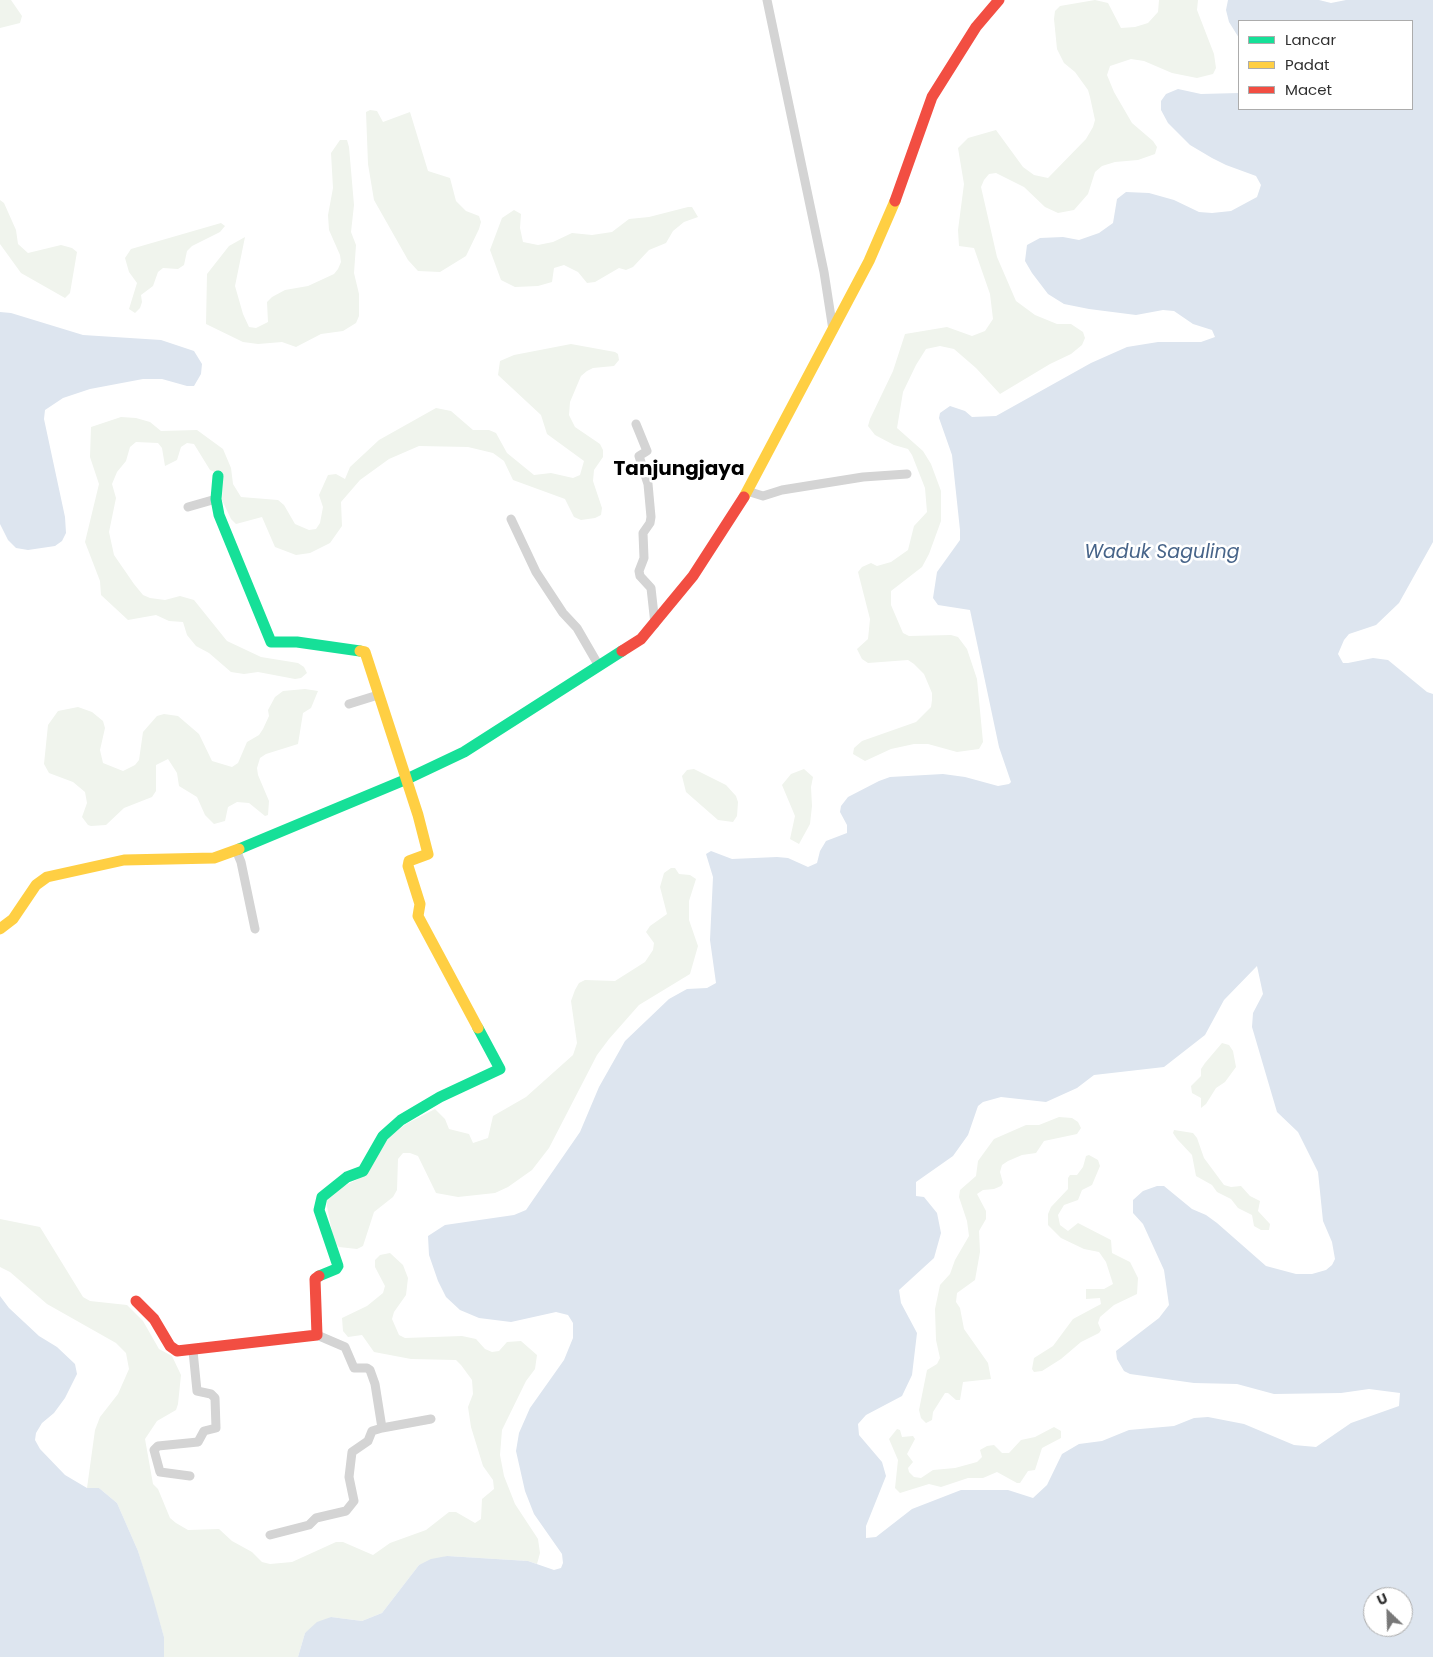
<!DOCTYPE html>
<html>
<head>
<meta charset="utf-8">
<style>
  body { margin:0 }
  #map { position:relative; width:1433px; height:1657px; overflow:hidden; background:#fff; font-family:Poppins,sans-serif }
  canvas { display:block }
  .legend { position:absolute; left:1238px; top:20px; width:175px; height:90px; box-sizing:border-box; background:#fff; border:1px solid #acacac; margin:0; padding:6px 9px; list-style:none; font-size:15px; color:#303030 }
  .legend li { display:flex; align-items:center; gap:10px; height:25px }
  .legend b { width:25px; border:1px solid #acacac }
  .north { position:absolute; left:1363px; top:1587px; width:50px; height:50px; box-sizing:border-box; background:#fff; border:1px solid #acacac; border-radius:50%; rotate:336deg; font-size:14px; font-weight:700; line-height:20px; text-align:center; color:#303030 }
  .north::after { content:''; display:block; margin:auto; width:18px; height:22px; background:#787878; clip-path:polygon(50% 0,100% 100%,50% 72%,0 100%) }
</style>
</head>
<body>
<div id="map">
<canvas width="1433" height="1657"></canvas>
<ul class="legend">
<li><b style="height:6px;background:#16e098"></b>Lancar</li>
<li><b style="height:6px;background:#ffcf43"></b>Padat</li>
<li><b style="height:6px;background:#f24e42"></b>Macet</li>
</ul>
<div class="north">U</div>
</div>
<script>
const ctx = document.querySelector('canvas').getContext('2d');
ctx.lineJoin = 'round';
function fill(path, color) {
  ctx.fillStyle = color;
  ctx.fill(path, 'evenodd');
}
function toPath(rows) {
  const path = new Path2D();
  for (const r of rows) {
    path.moveTo(r[0], r[1]);
    for (let i = 2; i < r.length; i += 2) path.lineTo(r[i], r[i + 1]);
  }
  return path;
}
function stroke(path, color, width, dash) {
  ctx.strokeStyle = color;
  ctx.lineWidth = width;
  ctx.lineCap = dash ? 'butt' : 'round';
  ctx.setLineDash(dash || []);
  ctx.stroke(path);
}
function label(font, color, halo, rows, align = 'center') {
  ctx.font = font + ' Poppins,sans-serif';
  ctx.lineWidth = 5;
  ctx.setLineDash([]);
  ctx.textBaseline = 'middle';
  ctx.strokeStyle = halo;
  ctx.fillStyle = color;
  for (const [text, x, y, turn = 0] of rows) {
    ctx.save();
    ctx.translate(x, y);
    ctx.rotate((+turn || 0) * Math.PI / 180);
    ctx.textAlign = isNaN(turn) ? turn : align;
    if (halo) ctx.strokeText(text, 0, 0);
    ctx.fillText(text, 0, 0);
    ctx.restore();
  }
}
const green = toPath([
  [0,0,11,0,22,16,20,23,0,28],
  [1095,0,1108,3,1121,28,1135,27,1148,23,1158,12,1159,0,1198,0,1197,10,1214,54,1216,68,1213,74,1197,78,1172,73,1144,61,1131,59,1110,66,1107,75,1114,92,1132,123,1153,141,1157,147,1155,154,1138,160,1115,162,1102,166,1095,172,1088,194,1074,210,1058,213,1045,207,1024,187,996,173,989,174,984,180,981,187,997,257,1016,301,1035,315,1057,324,1071,324,1083,332,1085,338,1082,345,1071,354,1050,364,1000,394,976,368,954,349,940,346,926,349,916,365,903,392,897,428,923,451,931,464,941,491,941,521,929,554,922,567,891,591,891,605,903,633,909,636,951,635,958,637,967,649,977,679,983,742,979,749,957,752,928,744,914,744,891,749,865,761,853,754,854,748,862,741,916,722,931,707,932,700,932,693,924,674,914,664,908,660,868,663,862,659,857,649,868,639,870,619,858,572,862,567,871,563,877,566,891,562,908,550,914,526,927,512,925,488,912,455,908,449,894,445,875,435,868,426,870,419,893,371,905,334,947,327,972,336,985,331,993,319,990,294,974,248,959,246,958,230,964,184,958,148,968,138,996,130,1023,167,1034,175,1048,178,1086,139,1093,127,1095,120,1090,97,1088,90,1075,72,1064,63,1057,49,1054,19,1055,11,1060,6],
  [370,110,377,111,383,122,410,112,428,171,450,178,456,201,466,211,479,216,481,222,479,229,466,256,440,272,418,271,408,260,374,200,368,164,366,112],
  [340,140,347,140,349,147,354,205,351,232,356,245,354,273,359,294,359,316,356,323,343,331,321,334,296,347,282,342,258,344,243,342,206,324,207,274,229,246,245,237,235,286,243,314,249,327,256,328,268,322,267,302,272,297,285,290,308,286,334,274,338,269,341,262,340,255,329,230,328,215,333,188,331,153],
  [0,200,4,203,16,230,18,244,28,253,61,245,72,248,77,252,70,293,65,298,21,273,0,244],
  [688,207,692,207,698,217,684,222,673,231,666,243,649,250,633,267,626,270,619,268,595,282,587,283,578,272,564,265,554,268,552,282,538,286,515,287,501,280,490,250,502,218,514,210,521,214,520,228,523,242,538,245,553,242,572,233,592,235,612,232,629,219,649,217],
  [221,223,225,226,220,232,192,246,187,251,184,265,178,269,163,268,158,272,153,286,141,295,142,302,140,308,135,313,129,309,137,283,129,272,125,258,131,249],
  [571,344,615,352,618,354,619,360,614,366,593,368,587,371,581,376,570,402,569,415,575,427,600,444,603,450,603,457,594,470,593,481,602,508,601,515,595,518,581,520,574,517,565,499,513,480,504,461,493,453,468,447,419,446,389,459,360,480,341,502,342,526,330,543,310,553,296,555,275,547,262,517,236,524,231,519,222,500,223,476,210,470,194,444,187,443,181,447,177,460,165,466,162,448,158,443,136,442,130,447,126,461,117,472,112,484,116,498,109,532,114,555,134,584,143,595,150,598,165,600,180,596,194,600,227,641,261,657,298,663,304,667,307,673,301,678,295,679,258,672,244,674,231,672,209,653,196,646,187,635,183,622,169,621,156,615,128,620,101,595,100,581,85,542,99,484,90,457,91,427,121,417,136,418,150,422,161,431,197,430,223,449,231,468,233,484,241,497,278,500,284,505,295,524,309,530,316,529,320,523,323,507,319,495,328,475,336,474,345,479,350,467,379,440,436,408,451,411,473,430,489,430,496,433,507,453,534,475,551,473,573,478,580,475,584,461,547,434,541,415,498,375,500,361,514,355],
  [305,689,318,691,311,708,303,713,298,744,266,754,260,758,257,768,258,775,269,801,268,815,265,816,249,803,237,802,228,807,225,821,214,824,205,815,197,797,179,786,177,773,168,759,156,765,156,791,152,797,124,808,106,825,91,826,88,825,82,817,87,803,85,792,73,782,49,773,44,764,48,725,58,711,78,707,92,712,103,721,105,728,100,750,103,763,123,771,135,765,139,760,143,732,157,716,164,714,178,716,199,734,212,761,232,767,238,763,247,742,259,735,263,729,269,716,268,710,275,697,283,691],
  [694,769,726,785,736,796,738,802,737,816,733,822,718,820,686,792,682,776,687,770],
  [804,769,813,777,811,787,812,806,810,824,799,844,790,839,795,816,782,785,791,774],
  [671,868,675,868,679,874,690,875,696,879,689,901,689,920,698,946,690,974,639,1005,609,1039,597,1055,549,1148,532,1170,508,1187,495,1193,458,1197,436,1193,418,1156,410,1153,403,1153,398,1159,397,1190,393,1197,374,1212,363,1246,357,1249,339,1247,334,1242,327,1206,327,1199,334,1191,358,1179,385,1140,406,1124,435,1109,445,1119,449,1129,469,1134,473,1143,488,1138,493,1116,526,1097,573,1055,577,1043,571,1001,575,990,579,983,585,980,615,981,645,962,653,950,654,943,646,932,650,926,667,914,660,887,664,873],
  [1222,1043,1229,1045,1233,1051,1236,1067,1225,1082,1216,1088,1206,1104,1201,1108,1201,1098,1192,1093,1191,1086,1201,1076,1201,1069,1205,1063],
  [1059,1117,1072,1118,1078,1122,1081,1128,1077,1134,1044,1141,1036,1153,1022,1155,1008,1161,1002,1165,1000,1172,1003,1183,1001,1186,994,1189,983,1190,977,1194,986,1211,986,1219,979,1231,980,1252,975,1280,957,1293,956,1302,960,1308,964,1329,988,1363,991,1379,963,1382,960,1400,956,1400,948,1393,945,1393,933,1412,932,1420,926,1423,921,1418,919,1410,927,1370,937,1364,940,1358,936,1340,935,1309,940,1285,950,1274,955,1260,969,1236,967,1221,959,1197,960,1190,976,1176,978,1161,994,1139,1026,1125,1039,1125],
  [1174,1130,1193,1133,1197,1138,1204,1158,1224,1185,1231,1187,1241,1186,1250,1196,1260,1201,1258,1211,1270,1224,1269,1230,1261,1230,1254,1226,1252,1215,1238,1208,1231,1199,1217,1192,1212,1185,1196,1176,1192,1155,1177,1139,1173,1133],
  [1089,1155,1098,1160,1100,1166,1092,1185,1082,1190,1078,1200,1064,1205,1058,1215,1060,1225,1068,1231,1078,1223,1111,1240,1112,1253,1130,1262,1138,1278,1137,1294,1114,1305,1100,1317,1098,1323,1101,1330,1099,1333,1081,1342,1061,1359,1042,1371,1034,1372,1032,1369,1034,1358,1053,1346,1073,1319,1101,1304,1100,1298,1086,1299,1086,1289,1104,1289,1113,1284,1106,1262,1099,1252,1084,1249,1061,1238,1048,1225,1048,1214,1051,1207,1068,1189,1068,1178,1070,1175,1077,1175,1083,1167,1086,1156],
  [0,1219,40,1227,83,1297,90,1301,127,1305,143,1321,159,1349,172,1356,181,1375,178,1404,176,1410,157,1421,145,1439,153,1484,158,1489,170,1518,176,1523,188,1530,219,1529,232,1541,252,1552,262,1562,270,1564,292,1562,336,1542,343,1542,373,1555,390,1543,426,1530,449,1512,456,1512,475,1523,481,1519,482,1499,494,1489,493,1480,483,1466,471,1427,468,1407,473,1394,472,1380,461,1365,456,1360,411,1359,374,1352,362,1335,348,1337,343,1331,342,1318,367,1306,383,1293,385,1286,375,1267,375,1260,380,1255,390,1253,403,1265,408,1278,406,1295,394,1312,392,1319,399,1335,405,1338,462,1336,476,1339,485,1349,492,1352,499,1351,507,1342,521,1341,537,1355,535,1369,526,1381,502,1430,500,1455,504,1476,515,1504,538,1539,540,1553,537,1564,528,1561,447,1556,419,1565,382,1613,362,1621,331,1617,305,1633,298,1657,164,1657,164,1637,138,1551,117,1503,99,1488,87,1488,95,1430,100,1417,118,1394,129,1369,126,1353,116,1343,47,1304,10,1272,0,1267],
  [1054,1427,1061,1431,1061,1438,1042,1448,1035,1470,1028,1471,1020,1483,1017,1483,997,1472,983,1478,968,1478,941,1487,929,1484,900,1493,895,1488,898,1460,889,1439,897,1429,900,1430,902,1437,913,1436,915,1439,907,1454,913,1462,908,1468,909,1472,914,1477,921,1478,933,1470,955,1468,977,1462,982,1457,980,1450,987,1446,994,1445,1002,1453,1009,1453,1021,1440,1035,1437]
]);
const water = toPath([
  [1228,0,1319,0,1331,3,1346,0,1433,0,1433,542,1399,603,1376,625,1349,634,1344,640,1338,654,1343,663,1348,663,1373,658,1388,660,1427,692,1433,694,1433,1657,298,1657,305,1633,317,1622,331,1617,362,1621,382,1613,419,1565,431,1559,447,1556,528,1561,554,1570,561,1568,563,1563,562,1554,534,1514,525,1491,516,1451,519,1433,530,1408,564,1360,573,1338,573,1323,568,1315,556,1312,511,1322,479,1318,460,1310,446,1297,438,1281,429,1255,428,1236,445,1225,514,1215,526,1210,580,1132,599,1087,625,1041,669,999,687,989,707,988,716,983,710,940,713,877,706,854,711,851,732,859,777,857,788,858,808,867,817,863,820,851,826,841,847,833,847,825,840,812,841,806,848,797,879,781,890,777,943,774,965,777,998,786,1009,784,1011,782,999,747,970,610,938,605,933,598,937,572,960,540,960,530,952,455,939,418,940,413,950,406,965,411,972,417,996,416,1091,363,1127,347,1158,342,1201,342,1215,337,1212,330,1193,324,1174,311,1163,310,1136,315,1089,309,1064,304,1048,294,1032,273,1025,261,1027,245,1040,238,1063,237,1079,240,1099,233,1113,223,1117,199,1126,192,1149,193,1174,200,1199,212,1212,213,1231,211,1257,197,1261,185,1256,176,1226,165,1212,158,1190,145,1168,123,1161,110,1161,101,1166,94,1178,89,1201,94,1239,93,1239,109,1412,109,1412,21,1239,21,1239,38,1229,22,1226,10],
  [1257,966,1263,994,1253,1013,1252,1027,1277,1112,1298,1132,1318,1172,1323,1221,1332,1242,1335,1259,1332,1265,1326,1270,1312,1274,1296,1274,1266,1266,1217,1223,1206,1215,1192,1209,1164,1186,1157,1186,1143,1191,1133,1200,1133,1213,1143,1224,1164,1270,1169,1305,1159,1318,1116,1351,1117,1359,1124,1371,1130,1374,1194,1383,1237,1384,1274,1394,1341,1393,1369,1389,1400,1393,1399,1406,1351,1423,1316,1447,1294,1445,1244,1424,1208,1417,1194,1418,1174,1426,1129,1430,1102,1441,1079,1444,1062,1454,1047,1485,1033,1498,1008,1490,961,1490,912,1509,876,1537,866,1538,866,1526,886,1476,882,1462,859,1435,858,1424,866,1415,902,1396,912,1375,917,1333,901,1303,899,1290,934,1258,941,1233,937,1213,924,1197,916,1196,916,1182,953,1156,968,1135,978,1106,983,1102,1001,1097,1046,1102,1077,1088,1094,1075,1164,1067,1205,1035,1224,1000],
  [1373,1597,1403,1597,1403,1627,1373,1627],
  [0,312,11,313,83,335,161,340,194,351,202,364,201,374,194,386,187,386,162,379,143,379,90,389,63,398,45,410,44,419,65,517,66,533,62,541,55,546,28,550,16,548,8,540,0,524],
  [0,1296,9,1308,39,1336,57,1347,75,1364,77,1374,65,1398,54,1413,42,1423,36,1433,35,1440,40,1449,65,1475,87,1488,99,1488,117,1503,138,1551,153,1598,164,1637,164,1657,0,1657]
]);
const street = toPath([
  [767,0,824,272,833,330],
  [636,424,647,451,639,456,648,484,651,517,650,523,643,533,644,558,639,571,640,576,651,588,655,624],
  [747,491,763,496,782,490,863,477,907,474],
  [188,507,216,499],
  [511,519,536,572,563,613,577,628,599,666],
  [349,704,378,695],
  [236,850,241,862,255,929],
  [382,1428,431,1419],
  [190,1476,160,1472,154,1450,158,1446,198,1442,204,1431,216,1428,215,1398,211,1394,197,1391,193,1351],
  [270,1535,309,1525,316,1518,346,1511,354,1501,349,1477,352,1452,368,1441,372,1431,382,1428,375,1384,370,1370,367,1368,354,1368,345,1347,317,1335]
]);
const fast = toPath([
  [218,476,216,499,219,515,271,642,297,642,360,651],
  [239,849,407,779,464,752,622,651],
  [319,1276,336,1269,338,1266,319,1210,322,1197,347,1177,363,1171,383,1136,401,1120,440,1097,500,1069,478,1028]
]);
const slow = toPath([
  [744,497,869,261,895,201],
  [360,651,365,652,418,815,428,854,409,861,408,866,420,904,418,916,478,1028],
  [0,929,13,919,36,885,47,877,124,860,214,858,239,849]
]);
const jam = toPath([
  [895,201,932,97,976,27,999,0],
  [622,651,641,639,693,576,744,497],
  [136,1301,154,1319,170,1346,177,1351,317,1335,315,1279,319,1276]
]);
const waterNames = [
  ["Waduk Saguling",1162,553]
];
const quarterNames = [
  ["Tanjungjaya",679,470]
];
fill(green, '#f0f4ed');
fill(water, '#dde5ef');
stroke(street, '#d4d4d4', 9);
stroke(fast, '#16e098', 11);
stroke(slow, '#ffcf43', 11);
stroke(jam, '#f24e42', 11);
label('italic 19px', '#476489', '#fff', waterNames);
label('bold 20px', '#000', '#fff', quarterNames);
</script>
</body>
</html>
